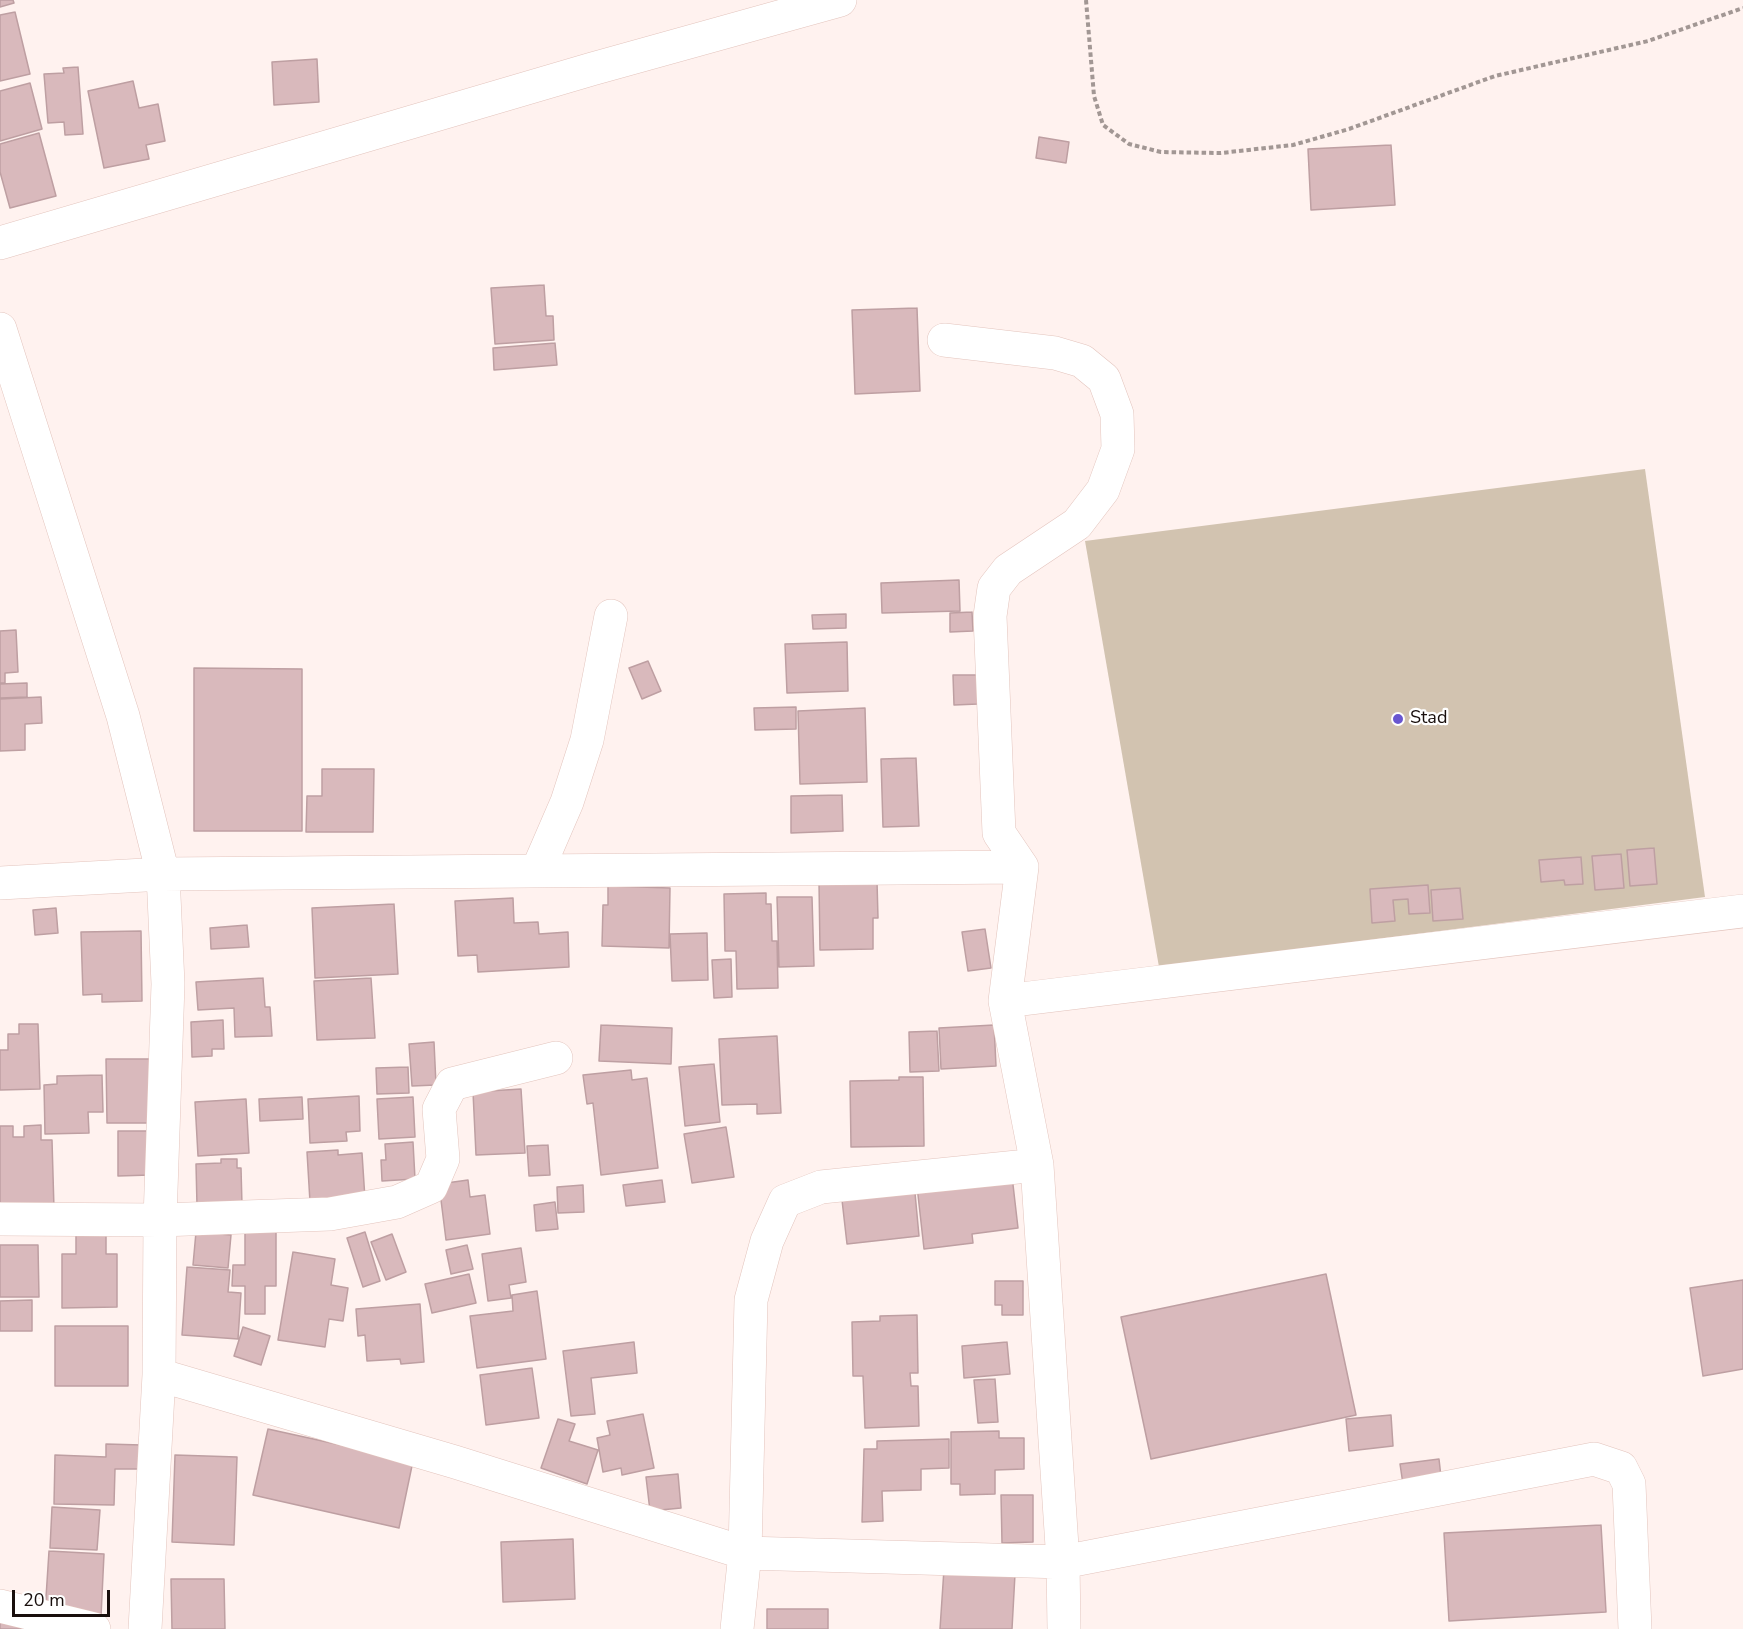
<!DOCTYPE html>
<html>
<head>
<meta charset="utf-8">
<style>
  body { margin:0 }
  #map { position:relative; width:1743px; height:1629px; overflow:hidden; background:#fff2ef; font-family:"Nunito Sans",sans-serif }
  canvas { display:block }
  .scale { position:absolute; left:12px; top:1590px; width:98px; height:27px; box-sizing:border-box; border:3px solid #180e0c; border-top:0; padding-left:8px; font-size:18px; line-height:21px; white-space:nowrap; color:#180e0c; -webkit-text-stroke:4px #fff; paint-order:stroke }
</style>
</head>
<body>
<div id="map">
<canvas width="1743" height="1629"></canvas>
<div class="scale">20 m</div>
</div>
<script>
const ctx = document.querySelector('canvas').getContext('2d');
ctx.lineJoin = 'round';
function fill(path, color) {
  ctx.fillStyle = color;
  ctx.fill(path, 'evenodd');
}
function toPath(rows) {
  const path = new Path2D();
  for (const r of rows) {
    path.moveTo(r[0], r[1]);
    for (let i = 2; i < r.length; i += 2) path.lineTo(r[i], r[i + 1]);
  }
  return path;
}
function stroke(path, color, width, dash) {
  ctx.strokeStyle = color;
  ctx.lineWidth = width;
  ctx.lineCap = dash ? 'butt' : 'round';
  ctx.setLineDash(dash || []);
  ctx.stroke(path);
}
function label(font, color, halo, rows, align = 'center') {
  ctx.font = font + ' "Nunito Sans",sans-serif';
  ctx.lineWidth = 4.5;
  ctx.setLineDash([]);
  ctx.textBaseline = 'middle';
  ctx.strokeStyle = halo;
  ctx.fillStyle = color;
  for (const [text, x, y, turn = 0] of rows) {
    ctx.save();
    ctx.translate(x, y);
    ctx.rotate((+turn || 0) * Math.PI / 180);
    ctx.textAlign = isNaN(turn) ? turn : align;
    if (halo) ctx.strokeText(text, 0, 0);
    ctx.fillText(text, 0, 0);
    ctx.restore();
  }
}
const green = toPath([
  [1645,469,1705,897,1159,967,1085,541]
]);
const building = toPath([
  [0,0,13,0,14,3,0,7,0,0],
  [15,12,30,74,0,81,0,15,15,12],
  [317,59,319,102,274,105,272,62,317,59],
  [78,67,83,134,65,135,64,122,48,123,44,74,64,73,63,68,78,67],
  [133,81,139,108,158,104,165,141,146,145,149,159,104,168,88,91,133,81],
  [30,83,42,129,0,141,0,91,30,83],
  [39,133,56,196,10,208,0,172,0,144,39,133],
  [1039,137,1069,142,1066,163,1036,158,1039,137],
  [1391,145,1395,205,1311,210,1308,149,1391,145],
  [544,285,546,316,553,316,554,340,495,344,491,288,544,285],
  [917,308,920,391,855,394,852,310,917,308],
  [555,343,557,365,494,370,493,348,555,343],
  [959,580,960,611,882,613,881,583,959,580],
  [972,612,973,631,950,632,950,613,972,612],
  [846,614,846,628,813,629,812,615,846,614],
  [16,630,18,672,5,673,5,683,0,683,0,631,16,630],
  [847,642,848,691,787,693,785,644,847,642],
  [648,661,661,691,642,699,629,668,648,661],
  [194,668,302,669,302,831,194,831,194,668],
  [953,675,977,675,978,704,954,705,953,675],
  [27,683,27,697,0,698,0,684,27,683],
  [41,697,42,723,25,724,25,750,0,751,0,699,41,697],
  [796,707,796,729,755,730,754,708,796,707],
  [865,708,867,782,800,784,798,711,865,708],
  [916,758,919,826,883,827,881,759,916,758],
  [322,769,374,769,373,832,306,832,307,796,322,796,322,769],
  [842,795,843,831,791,833,791,796,842,795],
  [1654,848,1657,884,1630,886,1627,850,1654,848],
  [1621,854,1624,888,1595,890,1592,856,1621,854],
  [1581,857,1583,884,1565,885,1564,880,1541,882,1539,860,1581,857],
  [877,881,878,918,873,918,873,949,820,950,819,882,877,881],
  [1428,885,1430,913,1409,914,1408,899,1393,900,1395,921,1372,923,1370,889,1428,885],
  [608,886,670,888,669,948,602,946,603,905,608,905,608,886],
  [1460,888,1463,919,1433,921,1431,890,1460,888],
  [766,893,766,904,771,904,772,941,777,941,778,988,737,989,736,951,725,951,724,894,766,893],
  [777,897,812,897,814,966,779,967,777,897],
  [513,898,514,923,538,922,539,934,568,932,569,967,478,972,477,955,458,956,455,901,513,898],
  [394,904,398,974,315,978,312,908,394,904],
  [56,908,58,933,35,935,33,910,56,908],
  [247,925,249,947,211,949,210,928,247,925],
  [985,929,991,968,968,971,962,932,985,929],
  [141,931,142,1001,102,1002,102,994,83,995,81,932,141,931],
  [707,933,708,980,672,981,670,934,707,933],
  [731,959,732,997,714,998,712,960,731,959],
  [263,978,265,1007,270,1007,272,1036,235,1037,234,1008,198,1010,196,982,263,978],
  [371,978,375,1038,317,1040,314,981,371,978],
  [223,1020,224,1049,212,1049,212,1056,192,1057,191,1022,223,1020],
  [19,1024,38,1024,40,1089,0,1090,0,1050,8,1050,8,1034,19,1034,19,1024],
  [601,1025,672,1028,671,1064,599,1061,601,1025],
  [994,1025,996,1066,941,1069,939,1028,994,1025],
  [937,1031,939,1071,910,1072,909,1032,937,1031],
  [777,1036,781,1113,757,1114,757,1104,722,1105,719,1039,777,1036],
  [434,1042,436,1085,412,1086,409,1044,434,1042],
  [106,1059,154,1059,155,1123,107,1123,106,1059],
  [714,1064,720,1122,685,1126,679,1067,714,1064],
  [408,1067,409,1093,377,1094,376,1068,408,1067],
  [631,1070,632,1080,647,1078,658,1168,601,1175,593,1103,587,1104,583,1075,631,1070],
  [102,1075,103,1112,88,1112,89,1133,45,1134,44,1085,57,1084,57,1076,102,1075],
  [899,1077,923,1077,924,1146,851,1147,850,1081,899,1080,899,1077],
  [521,1089,525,1153,476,1155,473,1092,521,1089],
  [359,1096,360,1131,346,1132,347,1141,310,1143,308,1099,359,1096],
  [302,1097,303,1119,260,1121,259,1099,302,1097],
  [413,1097,415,1137,379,1139,377,1099,413,1097],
  [246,1099,249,1153,198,1156,195,1102,246,1099],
  [41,1125,41,1140,52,1140,54,1209,0,1210,0,1126,13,1126,13,1137,24,1137,24,1126,41,1125],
  [726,1127,734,1177,692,1183,684,1134,726,1127],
  [118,1131,150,1131,150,1175,118,1176,118,1131],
  [413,1142,415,1179,382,1181,381,1160,386,1160,385,1144,413,1142],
  [548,1145,550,1175,529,1176,527,1146,548,1145],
  [338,1150,338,1155,362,1153,365,1199,310,1202,307,1152,338,1150],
  [221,1159,237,1159,237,1168,241,1168,242,1205,197,1206,196,1164,221,1163,221,1159],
  [1012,1176,1018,1228,972,1234,973,1243,924,1249,917,1186,1012,1176],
  [468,1180,470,1197,485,1195,490,1234,446,1240,439,1184,468,1180],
  [662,1180,665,1202,626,1206,623,1185,662,1180],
  [583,1185,584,1212,558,1213,557,1187,583,1185],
  [915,1193,919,1236,847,1244,842,1200,915,1193],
  [555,1202,558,1229,536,1231,534,1205,555,1202],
  [76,1224,106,1224,106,1254,117,1254,117,1307,62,1308,62,1254,76,1254,76,1224],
  [245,1226,276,1226,276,1286,265,1286,265,1314,245,1314,245,1286,232,1286,233,1265,245,1265,245,1226],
  [196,1232,231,1235,228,1268,193,1265,196,1232],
  [365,1232,380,1281,363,1287,347,1238,365,1232],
  [392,1234,406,1272,386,1280,371,1242,392,1234],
  [0,1245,38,1245,39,1297,0,1297,0,1245],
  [467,1245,473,1269,451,1274,446,1250,467,1245],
  [521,1248,526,1282,509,1285,511,1298,488,1301,482,1254,521,1248],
  [293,1252,335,1259,331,1285,348,1288,343,1321,329,1319,325,1347,278,1340,293,1252],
  [187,1267,230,1270,228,1292,241,1293,238,1339,182,1335,187,1267],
  [469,1274,476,1303,432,1313,425,1284,469,1274],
  [1326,1274,1356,1415,1151,1459,1121,1317,1326,1274],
  [1743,1280,1743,1369,1703,1376,1690,1288,1743,1280],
  [995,1281,1023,1281,1023,1315,1002,1315,1002,1305,995,1305,995,1281],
  [537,1291,546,1359,477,1368,470,1316,513,1311,512,1295,537,1291],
  [32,1300,32,1331,0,1331,0,1301,32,1300],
  [420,1304,424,1362,401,1364,400,1359,367,1361,365,1335,358,1336,356,1309,420,1304],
  [917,1315,918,1373,910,1373,911,1386,918,1386,919,1426,865,1428,863,1376,853,1376,852,1322,880,1321,880,1316,917,1315],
  [55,1326,128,1326,128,1386,55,1386,55,1326],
  [243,1327,270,1336,261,1365,234,1356,243,1327],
  [634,1342,637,1373,591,1378,595,1414,571,1416,563,1351,634,1342],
  [1007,1342,1010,1374,964,1378,962,1346,1007,1342],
  [532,1368,539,1418,486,1425,480,1375,532,1368],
  [995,1379,998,1422,978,1423,974,1380,995,1379],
  [643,1414,654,1468,622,1475,621,1468,603,1472,597,1438,610,1435,607,1421,643,1414],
  [1391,1415,1393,1446,1349,1451,1346,1419,1391,1415],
  [558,1419,575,1424,569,1441,598,1450,587,1484,541,1468,558,1419],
  [268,1429,413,1461,399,1528,253,1495,268,1429],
  [999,1431,999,1438,1024,1438,1024,1469,995,1470,995,1494,960,1495,960,1484,951,1484,951,1432,999,1431],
  [949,1439,949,1468,921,1469,921,1490,882,1491,883,1521,862,1522,864,1449,877,1449,877,1441,949,1439],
  [106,1444,142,1445,141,1469,115,1469,114,1505,54,1504,55,1455,106,1457,106,1444],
  [175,1455,237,1457,234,1545,172,1542,175,1455],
  [1439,1459,1442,1486,1404,1491,1400,1464,1439,1459],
  [678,1474,681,1508,650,1511,646,1477,678,1474],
  [1001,1495,1033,1495,1033,1542,1002,1543,1001,1495],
  [52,1507,100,1510,97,1550,50,1548,52,1507],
  [1601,1525,1606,1612,1449,1621,1444,1533,1601,1525],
  [573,1539,575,1599,503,1602,501,1542,573,1539],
  [49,1551,104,1554,101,1617,45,1613,49,1551],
  [944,1569,1015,1574,1012,1629,940,1629,944,1569],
  [171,1579,224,1579,225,1629,172,1629,171,1579],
  [767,1609,828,1609,828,1629,767,1629,767,1609],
  [0,1619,59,1629,0,1629,0,1619]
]);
const path = toPath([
  [1086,0,1094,96,1103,125,1129,144,1161,152,1221,153,1293,145,1349,129,1495,76,1648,41,1743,8]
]);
const minor = toPath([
  [0,243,592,69,840,0],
  [0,329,123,716,163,874,168,984,160,1220,159,1375,145,1629],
  [944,340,1055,353,1082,361,1104,379,1117,414,1118,449,1103,490,1077,524,1008,570,994,588,990,616,999,833,1022,867,1005,1001,1037,1165,1063,1562,1064,1629],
  [538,869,567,802,587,740,611,616],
  [0,883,163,874,1022,867],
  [1005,1001,1743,911],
  [0,1219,160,1220,330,1214,397,1202,431,1187,443,1159,439,1109,452,1084,556,1058],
  [159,1375,455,1462,745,1553,751,1300,767,1241,785,1201,821,1187,1037,1165],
  [0,1606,94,1629],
  [737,1629,745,1553,1063,1562,1594,1459,1621,1468,1629,1484,1635,1629]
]);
const markers = [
  [1398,719,6,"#6956d0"]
];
const poiNames = [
  ["Stad",1410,719]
];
fill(green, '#d2c3b0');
fill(building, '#d9b9bc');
stroke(building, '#be9fa2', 1.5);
stroke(minor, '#e3c4bd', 34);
stroke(path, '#a29794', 4, [4.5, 3]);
stroke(minor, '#fff', 33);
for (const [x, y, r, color] of markers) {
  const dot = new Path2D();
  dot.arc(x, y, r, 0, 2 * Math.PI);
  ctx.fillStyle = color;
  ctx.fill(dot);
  stroke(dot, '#fff', 2);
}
label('18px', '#180e0c', '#fff', poiNames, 'left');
</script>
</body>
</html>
